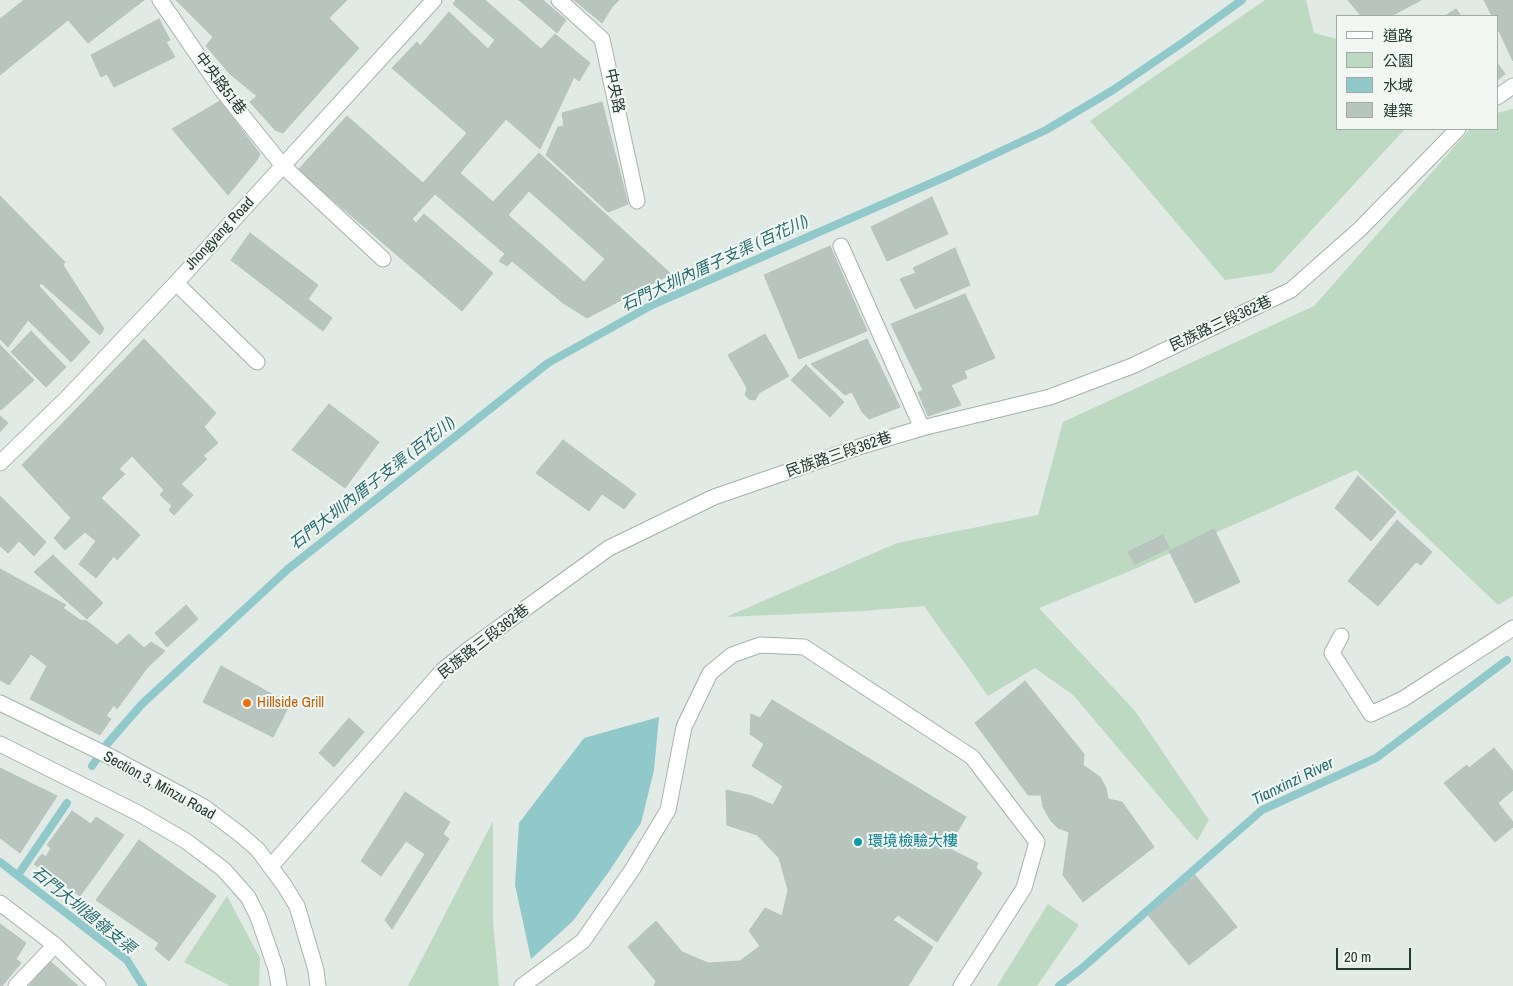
<!DOCTYPE html>
<html>
<head>
<meta charset="utf-8">
<style>
  body { margin:0 }
  #map { position:relative; width:1513px; height:986px; overflow:hidden; background:#e2eae6; font-family:"Archivo Narrow","Noto Sans TC",sans-serif }
  canvas { display:block }
  .legend { position:absolute; left:1336px; top:15px; width:162px; height:115px; box-sizing:border-box; background:#f2f7f4; border:1px solid #a0aba6; margin:0; padding:6px 9px; list-style:none; font-size:15px; color:#243931 }
  .legend li { display:flex; align-items:center; gap:10px; height:25px }
  .legend b { width:25px; border:1px solid #a0aba6 }
  .scale { position:absolute; left:1336px; top:948px; width:75px; height:22px; box-sizing:border-box; border:2px solid #243931; border-top:0; padding-left:6px; font-size:15px; line-height:18px; white-space:nowrap; color:#243931; -webkit-text-stroke:4px #f2f7f4; paint-order:stroke }
</style>
</head>
<body>
<div id="map">
<canvas width="1513" height="986"></canvas>
<ul class="legend">
<li><b style="height:6px;background:#fff"></b>道路</li>
<li><b style="height:14px;background:#bed9c1"></b>公園</li>
<li><b style="height:14px;background:#91c8c9"></b>水域</li>
<li><b style="height:14px;background:#b8c5be"></b>建築</li>
</ul>
<div class="scale">20 m</div>
</div>
<script>
const ctx = document.querySelector('canvas').getContext('2d');
ctx.lineJoin = 'round';
function fill(path, color) {
  ctx.fillStyle = color;
  ctx.fill(path, 'evenodd');
}
function toPath(rows) {
  const path = new Path2D();
  for (const r of rows) {
    path.moveTo(r[0], r[1]);
    for (let i = 2; i < r.length; i += 2) path.lineTo(r[i], r[i + 1]);
  }
  return path;
}
function stroke(path, color, width, dash) {
  ctx.strokeStyle = color;
  ctx.lineWidth = width;
  ctx.lineCap = dash ? 'butt' : 'round';
  ctx.setLineDash(dash || []);
  ctx.stroke(path);
}
function label(font, color, halo, rows, align = 'center') {
  ctx.font = font + ' "Archivo Narrow","Noto Sans TC",sans-serif';
  ctx.lineWidth = 4;
  ctx.setLineDash([]);
  ctx.textBaseline = 'middle';
  ctx.strokeStyle = halo;
  ctx.fillStyle = color;
  for (const [text, x, y, turn = 0] of rows) {
    ctx.save();
    ctx.translate(x, y);
    ctx.rotate((+turn || 0) * Math.PI / 180);
    ctx.textAlign = isNaN(turn) ? turn : align;
    if (halo) ctx.strokeText(text, 0, 0);
    ctx.fillText(text, 0, 0);
    ctx.restore();
  }
}
const green = toPath([
  [1265,0,1306,0,1314,33,1337,39,1337,129,1405,129,1272,273,1225,280,1090,121],
  [1513,109,1513,596,1498,605,1356,470,1130,571,1039,608,1135,711,1209,820,1197,841,1073,695,1035,668,988,696,924,606,864,611,726,617,897,543,1038,515,1063,422,1314,306,1470,129,1497,129,1497,113],
  [493,821,493,922,499,986,408,986],
  [227,896,260,958,259,986,230,986,184,962],
  [1048,904,1079,925,1037,986,997,986]
]);
const water = toPath([
  [659,717,654,770,641,823,610,870,573,921,531,959,515,885,519,823,584,738]
]);
const stream = toPath([
  [92,766,107,744,142,704,288,569,548,363,652,305,952,174,1046,130,1113,90,1185,41,1242,0],
  [0,862,127,960,143,986],
  [18,875,67,803],
  [1059,986,1081,969,1262,810,1376,758,1507,660]
]);
const building = toPath([
  [24,0,144,0,88,43,68,20,0,75,0,19,24,0],
  [176,0,347,0,329,18,359,48,283,133,275,130,250,102,257,96,230,74,206,46,213,37,176,0],
  [456,0,485,0,541,49,555,34,590,63,579,81,574,77,540,149,506,119,460,173,493,202,539,153,671,274,587,318,563,303,512,261,507,266,499,261,505,254,435,194,412,219,416,223,424,214,493,273,462,311,298,170,347,116,423,183,467,133,392,68,417,42,420,46,449,12,488,49,495,40,453,4,456,0],
  [529,191,605,259,584,282,508,215,529,191],
  [519,0,543,0,566,20,557,33,519,0],
  [574,0,619,0,612,7,602,23,574,0],
  [1348,0,1421,0,1391,16,1361,16,1348,0],
  [1484,0,1513,0,1513,61,1497,27,1497,16,1492,16,1484,0],
  [1456,9,1461,16,1445,16,1456,9],
  [159,19,170,40,166,42,175,57,114,87,107,74,101,77,91,55,159,19],
  [1497,63,1505,74,1497,80,1497,63],
  [220,101,260,154,257,160,228,195,172,129,220,101],
  [602,102,628,204,608,212,546,155,558,127,564,126,562,113,602,102],
  [0,196,65,262,63,265,104,329,100,335,41,283,39,286,90,342,71,362,28,320,8,347,0,339,0,196],
  [932,197,948,234,887,261,871,227,932,197],
  [250,233,318,285,308,299,332,318,323,331,231,260,250,233],
  [830,246,867,331,799,359,764,275,830,246],
  [955,248,970,285,915,309,900,279,916,273,913,268,955,248],
  [965,294,995,358,964,371,967,378,951,385,961,405,928,416,918,392,923,390,891,324,965,294],
  [31,331,66,367,46,387,11,352,31,331],
  [765,334,789,376,759,393,755,400,749,399,745,395,747,388,728,355,765,334],
  [144,339,216,413,204,427,218,443,203,456,207,459,181,484,193,495,174,515,169,510,172,506,160,495,164,490,132,456,119,469,125,474,101,498,140,535,117,560,114,556,96,578,79,564,96,541,85,532,65,550,54,538,71,518,22,465,144,339],
  [867,339,900,407,869,419,862,412,852,392,845,395,811,364,867,339],
  [0,345,34,380,1,410,0,409,0,345],
  [806,365,844,402,830,417,791,380,806,365],
  [329,404,379,442,345,488,292,450,329,404],
  [0,416,8,423,0,432,0,416],
  [563,440,636,494,624,509,602,494,589,511,536,473,563,440],
  [1358,476,1396,512,1371,541,1335,508,1358,476],
  [0,496,46,542,34,556,19,541,8,553,0,546,0,496],
  [1397,520,1432,552,1421,565,1416,562,1378,606,1348,581,1397,520],
  [1214,529,1240,582,1195,603,1169,551,1214,529],
  [1163,535,1169,548,1135,564,1128,552,1163,535],
  [53,555,103,603,87,619,34,572,53,555],
  [0,569,66,605,63,608,80,620,87,621,117,645,129,634,144,648,151,642,165,651,147,668,117,709,114,705,106,716,111,719,100,735,30,699,47,666,31,654,9,685,0,680,0,569],
  [186,605,198,619,167,647,155,633,186,605],
  [221,666,290,704,273,737,203,702,221,666],
  [1025,681,1084,754,1083,765,1100,777,1106,788,1108,799,1122,802,1154,847,1083,902,1063,875,1069,832,1058,828,1051,821,1043,807,1041,795,1028,795,975,723,1025,681],
  [772,700,966,817,948,848,978,863,976,868,982,873,937,942,898,915,893,920,933,947,908,986,654,986,656,981,628,947,656,921,682,952,708,963,740,961,760,946,749,931,765,908,782,916,788,890,779,858,757,835,727,825,726,790,752,796,773,805,783,786,752,766,764,744,750,734,751,714,760,718,772,700],
  [349,718,364,732,334,767,319,753,349,718],
  [1494,748,1513,771,1513,790,1498,803,1513,822,1513,827,1495,842,1444,783,1467,765,1469,768,1494,748],
  [0,768,57,796,20,853,0,838,0,768],
  [405,792,450,822,443,834,449,839,392,929,385,920,425,854,406,841,381,876,361,861,405,792],
  [72,811,91,824,96,817,124,835,80,896,34,864,42,854,46,857,51,848,47,845,72,811],
  [139,840,216,896,169,961,155,949,159,943,96,900,139,840],
  [1195,875,1237,927,1189,965,1148,915,1195,875],
  [0,924,26,943,16,959,21,963,2,986,0,986,0,924],
  [50,961,78,986,29,986,50,961]
]);
const lane = toPath([
  [160,0,221,89,283,166,383,259],
  [559,0,602,39,637,201],
  [1497,97,1513,86],
  [841,246,922,428],
  [176,283,257,362],
  [1341,636,1332,653,1371,714,1403,699,1513,628],
  [271,866,443,670,468,650,609,548,714,497,865,445,922,428,1050,397,1132,366,1291,290,1360,229,1458,129],
  [16,986,55,945],
  [522,986,583,941,632,870,668,810,684,727,710,673,732,655,760,645,804,647,972,757,1037,842,1024,888,961,986]
]);
const street = toPath([
  [0,903,55,945,98,986]
]);
const secondary = toPath([
  [0,463,67,398,176,283,434,0],
  [0,703,115,759,204,807,241,835,258,850,284,885,297,906,316,970,318,986],
  [0,744,138,813,186,841,223,869,248,897,258,917,276,969,279,986]
]);
const markers = [
  [247,703,5,"#e8710a"],
  [858,842,5,"#0f9aa8"]
];
const streetNames = [
  ["中央路51巷",220,84,53],
  ["中央路",614,91,78],
  ["Jhongyang Road",220,234,-47],
  ["民族路三段362巷",1221,324,-25],
  ["民族路三段362巷",839,455,-19],
  ["民族路三段362巷",484,642,-38],
  ["Section 3, Minzu Road",159,786,29]
];
const foodNames = [
  ["Hillside Grill",257,703]
];
const cultureNames = [
  ["環境檢驗大樓",868,842]
];
const waterNames = [
  ["石門大圳內厝子支渠 (百花川)",715,264,-25],
  ["石門大圳內厝子支渠 (百花川)",373,484,-38],
  ["Tianxinzi River",1293,782,-26],
  ["石門大圳過嶺支渠",83,911,39]
];
fill(green, '#bed9c1');
fill(water, '#91c8c9');
stroke(stream, '#91c8c9', 8);
fill(building, '#b8c5be');
stroke(building, '#b5c3bc', 1);
stroke(lane, '#a5b1ac', 17);
stroke(street, '#a5b1ac', 17);
stroke(secondary, '#a2b5ac', 17);
stroke(lane, '#fff', 15);
stroke(street, '#fff', 15);
stroke(secondary, '#fff', 15);
for (const [x, y, r, color] of markers) {
  const dot = new Path2D();
  dot.arc(x, y, r, 0, 2 * Math.PI);
  ctx.fillStyle = color;
  ctx.fill(dot);
  stroke(dot, '#f2f7f4', 2);
}
label('15px', '#243931', '#f2f7f4', streetNames);
label('15px', '#c56008', '#f2f7f4', foodNames, 'left');
label('15px', '#0d838f', '#f2f7f4', cultureNames, 'left');
label('italic 16px', '#266c6e', '#f2f7f4', waterNames);
</script>
</body>
</html>
